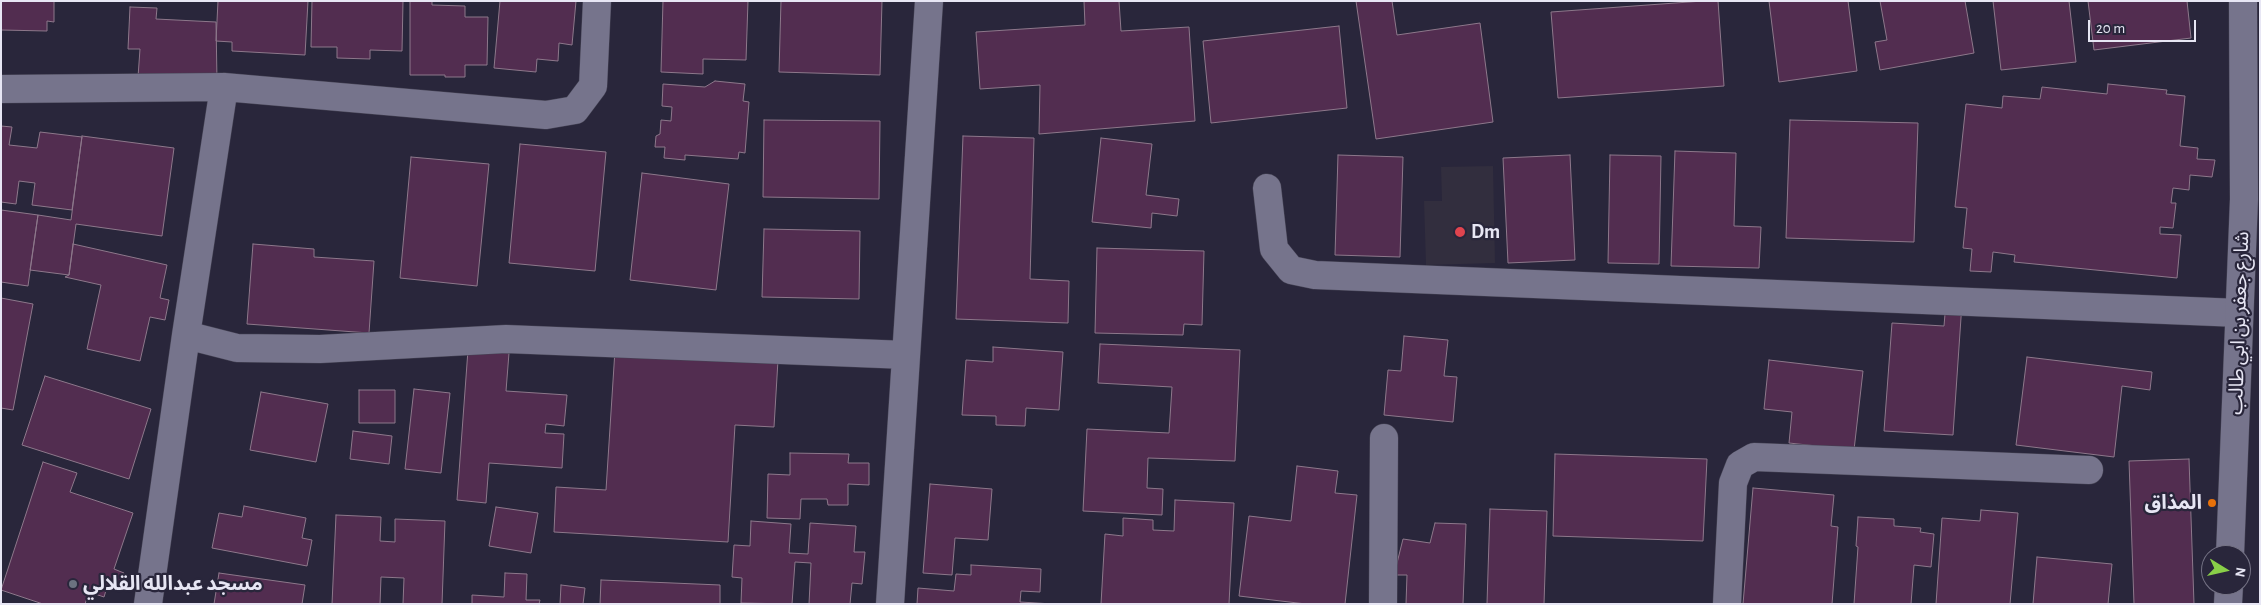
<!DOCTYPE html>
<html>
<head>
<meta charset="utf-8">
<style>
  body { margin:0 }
  #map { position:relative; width:2261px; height:605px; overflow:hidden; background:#29263b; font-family:"Alegreya Sans",sans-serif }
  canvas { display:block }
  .frame { position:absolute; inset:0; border:2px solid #e7e6f4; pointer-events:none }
  .north { position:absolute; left:2201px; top:545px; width:50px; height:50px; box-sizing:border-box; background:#29263b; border:1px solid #757385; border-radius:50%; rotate:99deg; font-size:14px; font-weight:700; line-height:20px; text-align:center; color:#e7e6f4 }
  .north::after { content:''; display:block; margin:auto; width:18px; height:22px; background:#89cf48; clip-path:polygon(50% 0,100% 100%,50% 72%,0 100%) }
  .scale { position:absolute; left:2088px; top:20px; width:108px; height:22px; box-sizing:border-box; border:2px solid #e7e6f4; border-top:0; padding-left:6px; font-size:15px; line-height:18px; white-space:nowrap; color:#e7e6f4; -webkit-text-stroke:4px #29263b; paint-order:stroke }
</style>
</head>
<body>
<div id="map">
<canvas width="2261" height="605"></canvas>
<div class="frame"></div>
<div class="north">N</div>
<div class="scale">20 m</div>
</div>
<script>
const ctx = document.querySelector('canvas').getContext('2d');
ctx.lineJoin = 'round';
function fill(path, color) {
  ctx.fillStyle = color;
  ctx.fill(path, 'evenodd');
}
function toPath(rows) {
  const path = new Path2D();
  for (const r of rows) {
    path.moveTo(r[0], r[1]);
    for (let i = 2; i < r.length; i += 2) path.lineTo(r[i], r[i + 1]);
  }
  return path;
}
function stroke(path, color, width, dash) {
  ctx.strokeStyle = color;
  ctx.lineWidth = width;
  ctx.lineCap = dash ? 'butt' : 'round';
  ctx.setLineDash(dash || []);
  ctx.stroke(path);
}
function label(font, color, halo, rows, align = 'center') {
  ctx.font = font + ' "Alegreya Sans","Noto Sans Arabic",sans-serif';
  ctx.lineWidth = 4.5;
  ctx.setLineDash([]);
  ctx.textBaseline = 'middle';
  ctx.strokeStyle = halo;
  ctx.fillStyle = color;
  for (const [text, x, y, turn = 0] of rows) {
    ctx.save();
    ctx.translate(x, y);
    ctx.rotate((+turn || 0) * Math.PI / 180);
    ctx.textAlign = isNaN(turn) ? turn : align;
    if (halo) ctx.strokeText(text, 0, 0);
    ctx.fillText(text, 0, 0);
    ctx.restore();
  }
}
const medical = toPath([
  [1493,166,1495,263,1426,265,1424,201,1442,201,1441,167]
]);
const building = toPath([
  [1,1,54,1,54,22,47,21,47,31,1,30,1,1],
  [308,1,305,55,232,51,232,42,216,41,218,1,308,1],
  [312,1,403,1,402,51,370,50,370,59,337,58,337,47,311,47,312,1],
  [410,1,432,1,432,5,465,6,465,17,488,17,487,65,465,65,465,77,445,77,445,75,410,75,410,1],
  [500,1,576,1,572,45,559,43,558,61,537,59,536,72,494,68,500,1],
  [663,1,748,1,746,60,703,59,703,74,661,72,663,1],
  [781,1,882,1,880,75,779,72,781,1],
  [1084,1,1119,1,1121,31,1189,27,1195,121,1039,134,1040,85,980,89,976,32,1085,25,1084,1],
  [1356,1,1392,1,1397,35,1480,23,1493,122,1376,139,1356,1],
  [1703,1,1718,1,1724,86,1558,98,1551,12,1703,1],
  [1769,1,1848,1,1857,71,1779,82,1769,1],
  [1880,1,1965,1,1974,53,1880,70,1875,42,1887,40,1880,1],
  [1993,1,2069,1,2076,62,2001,70,1993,1],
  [2088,1,2187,1,2191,38,2094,50,2088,1],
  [130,7,157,8,156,19,216,22,217,81,138,77,140,49,128,49,130,7],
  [1339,26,1347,108,1211,123,1203,41,1339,26],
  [715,81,745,84,743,101,749,102,745,153,739,152,738,159,685,155,685,160,664,158,665,147,655,147,656,136,660,134,661,120,671,121,672,107,662,106,663,84,705,87,715,81],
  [2108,84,2167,90,2166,94,2185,96,2180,146,2198,148,2197,159,2215,160,2212,177,2190,175,2189,190,2173,188,2171,203,2176,203,2173,228,2160,227,2160,234,2181,235,2177,278,2014,262,2015,255,1993,252,1991,272,1970,271,1972,249,1963,248,1967,208,1955,207,1966,104,2002,108,2003,96,2040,99,2042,87,2107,94,2108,84],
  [764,120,880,121,879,199,763,197,764,120],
  [1790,120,1918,123,1914,242,1786,238,1790,120],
  [1,126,12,127,9,145,37,148,40,132,82,137,72,210,32,205,35,183,19,181,16,204,1,202,1,126],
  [82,136,174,148,162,236,76,224,69,275,30,270,38,215,71,220,82,136],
  [963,136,1034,138,1030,279,1069,281,1068,323,956,319,963,136],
  [1101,138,1152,144,1146,195,1179,199,1177,216,1152,213,1151,228,1092,222,1101,138],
  [520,144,606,152,595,271,509,263,520,144],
  [1675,151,1736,153,1734,226,1761,227,1759,268,1671,266,1675,151],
  [1338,155,1403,157,1400,257,1335,255,1338,155],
  [1570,155,1575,260,1508,263,1503,158,1570,155],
  [1610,155,1661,156,1659,264,1608,263,1610,155],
  [411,157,489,164,477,286,400,278,411,157],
  [642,173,729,184,716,290,630,280,642,173],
  [1,210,38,215,28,286,1,282,1,210],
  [764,229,860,231,859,299,762,297,764,229],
  [73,244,167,265,160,298,169,300,165,320,150,317,140,361,87,349,101,285,65,277,69,275,73,244],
  [253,244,314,249,314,257,374,261,369,333,247,324,253,244],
  [1097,248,1204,251,1202,325,1184,324,1183,335,1095,333,1097,248],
  [1,298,33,304,13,410,1,408,1,298],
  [1946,302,1962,303,1953,435,1884,431,1892,323,1944,326,1946,302],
  [1404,336,1448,340,1444,376,1457,377,1453,422,1384,415,1388,370,1401,371,1404,336],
  [1100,344,1240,350,1235,461,1148,458,1147,488,1163,489,1162,515,1083,511,1087,429,1169,433,1172,387,1098,383,1100,344],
  [993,347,1063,352,1059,410,1026,408,1025,426,996,425,996,416,962,415,966,360,993,362,993,347],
  [468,350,509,353,506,391,567,395,564,426,546,424,545,433,564,434,562,468,489,463,486,503,457,500,468,350],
  [615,350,778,360,774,427,735,425,728,542,554,532,556,487,606,490,615,350],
  [2027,357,2152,372,2150,390,2122,386,2114,457,2016,445,2027,357],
  [1769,360,1863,371,1854,450,1789,443,1792,412,1764,409,1769,360],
  [45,376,151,409,129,479,22,445,45,376],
  [414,389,450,393,441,473,405,469,414,389],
  [359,390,395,390,395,423,359,423,359,390],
  [261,392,328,404,316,462,250,450,261,392],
  [353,431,392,436,389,464,350,459,353,431],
  [790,453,849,454,848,463,869,463,869,485,848,484,848,505,828,505,827,499,801,499,800,519,767,518,768,474,790,475,790,453],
  [1555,454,1707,459,1703,541,1553,536,1555,454],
  [2189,459,2194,604,2134,604,2129,461,2189,459],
  [43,462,77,473,70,492,133,513,114,569,124,573,119,588,108,584,104,597,89,592,85,604,43,604,1,590,43,462],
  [1297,466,1338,471,1335,493,1357,495,1345,604,1306,604,1239,596,1249,516,1291,521,1297,466],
  [930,484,992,489,988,540,955,538,952,575,923,573,930,484],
  [1753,488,1834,495,1831,526,1838,527,1832,604,1743,604,1753,488],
  [1175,500,1234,503,1229,604,1101,604,1105,534,1123,536,1123,518,1153,520,1153,530,1174,531,1175,500],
  [244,506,306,518,302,538,312,540,307,566,212,548,219,513,242,517,244,506],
  [496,507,538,513,531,553,489,546,496,507],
  [1490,509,1547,511,1544,604,1487,604,1490,509],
  [1981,510,2018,513,2010,604,1936,604,1942,518,1980,521,1981,510],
  [336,515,381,517,380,541,395,542,395,519,445,521,442,604,403,604,404,578,381,577,380,604,332,604,336,515],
  [1858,517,1894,519,1894,526,1921,528,1920,532,1934,534,1931,567,1914,565,1911,604,1854,604,1858,547,1856,546,1858,517],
  [751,521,791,524,789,553,808,554,810,523,856,526,854,552,865,552,862,584,852,583,850,604,809,604,811,563,795,562,792,604,741,603,742,578,732,577,734,545,750,546,751,521],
  [1435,523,1466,524,1463,604,1406,604,1407,575,1394,575,1403,539,1430,543,1435,523],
  [2037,557,2112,564,2108,604,2033,604,2037,557],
  [971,565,1041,569,1040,592,1021,591,1020,602,1053,604,917,604,918,588,954,591,956,574,971,575,971,565],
  [219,573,305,585,302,604,214,604,219,573],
  [505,573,527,574,526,600,540,600,539,604,472,604,472,595,504,597,505,573],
  [601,580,720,585,720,604,600,604,601,580],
  [561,585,585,588,583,604,560,604,561,585]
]);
const street = toPath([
  [1,89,224,87,546,115,575,110,593,86,597,1],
  [1267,188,1274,249,1291,270,1315,275,2239,313],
  [186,335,237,348,320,349,506,339,906,355],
  [148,604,186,335,224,87],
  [890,604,929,1],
  [1383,604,1384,438],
  [1727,604,1733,483,1740,465,1754,457,2089,470]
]);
const secondary = toPath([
  [2230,555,2244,199,2243,1],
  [2228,604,2229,585]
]);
const markers = [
  [1460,232,6,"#e0444e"],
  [2212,503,5,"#e8710a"],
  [73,584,5,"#6b7280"]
];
const poiNames = [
  ["Dm",1471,232],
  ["المذاق",2202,503,"right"],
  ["مسجد عبدالله القلالي",83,584]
];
const streetNames = [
  ["شارع جعفر بن ابي طالب",2239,323,-88]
];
fill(medical, '#322e3e');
fill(building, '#522d50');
stroke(building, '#8d788b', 1);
stroke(street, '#454354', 29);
stroke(secondary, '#454354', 29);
stroke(street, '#76748c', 28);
stroke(secondary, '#76748c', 28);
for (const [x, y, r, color] of markers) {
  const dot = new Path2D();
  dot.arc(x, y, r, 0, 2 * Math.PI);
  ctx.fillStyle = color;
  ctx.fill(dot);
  stroke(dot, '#29263b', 2);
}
label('bold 20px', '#e7e6f4', '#29263b', poiNames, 'left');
label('20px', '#e7e6f4', '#29263b', streetNames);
</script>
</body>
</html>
